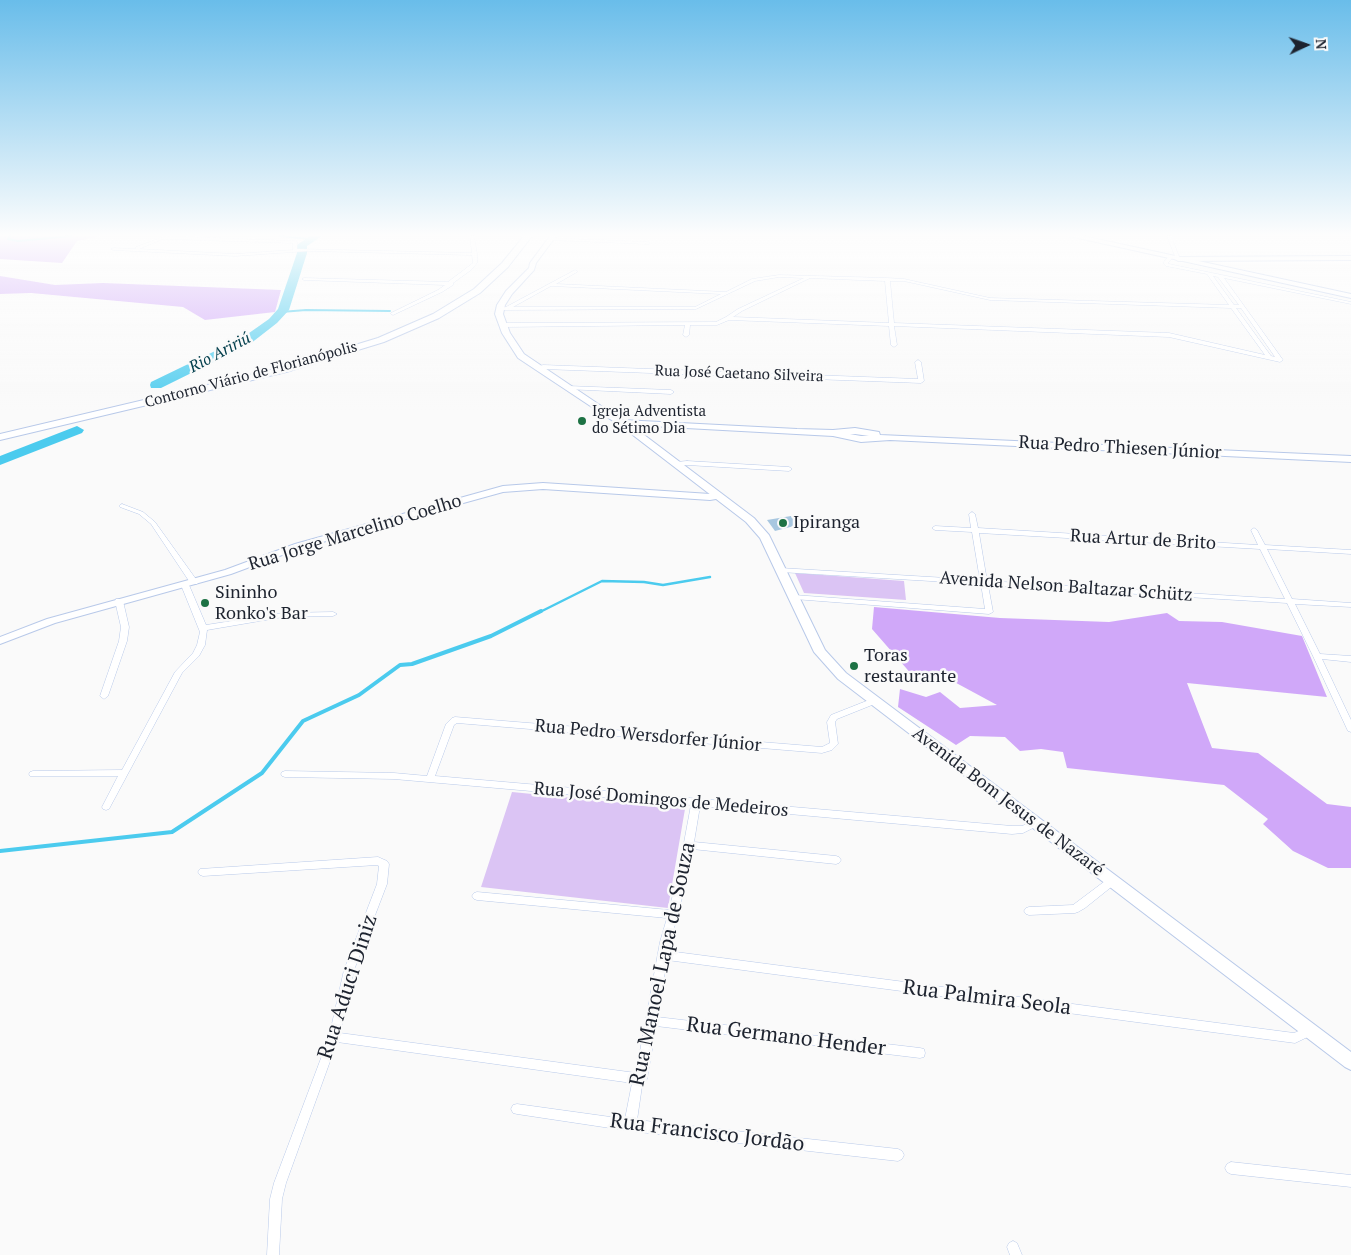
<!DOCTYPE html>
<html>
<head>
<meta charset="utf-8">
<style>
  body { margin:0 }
  #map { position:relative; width:1351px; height:1255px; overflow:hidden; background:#fafafa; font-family:"PT Serif",serif }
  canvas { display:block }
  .north { position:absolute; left:1281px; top:20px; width:50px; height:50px; -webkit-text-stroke:4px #fafafa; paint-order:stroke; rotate:87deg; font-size:14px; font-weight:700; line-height:20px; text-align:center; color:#1d232f }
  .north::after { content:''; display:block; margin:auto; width:18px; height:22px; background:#1d232f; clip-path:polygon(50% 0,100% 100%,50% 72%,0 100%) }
</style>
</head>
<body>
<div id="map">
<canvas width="1351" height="1255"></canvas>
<div class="north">N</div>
</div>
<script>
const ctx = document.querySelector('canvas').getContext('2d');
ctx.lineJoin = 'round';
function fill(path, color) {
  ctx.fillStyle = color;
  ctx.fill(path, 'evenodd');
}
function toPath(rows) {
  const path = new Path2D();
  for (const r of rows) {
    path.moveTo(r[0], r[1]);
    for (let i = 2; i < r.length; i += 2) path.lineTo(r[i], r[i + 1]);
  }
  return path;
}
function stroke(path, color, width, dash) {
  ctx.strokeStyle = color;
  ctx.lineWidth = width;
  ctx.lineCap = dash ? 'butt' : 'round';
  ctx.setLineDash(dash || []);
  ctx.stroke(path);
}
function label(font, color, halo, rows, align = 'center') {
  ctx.font = font + ' "PT Serif",serif';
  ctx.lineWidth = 5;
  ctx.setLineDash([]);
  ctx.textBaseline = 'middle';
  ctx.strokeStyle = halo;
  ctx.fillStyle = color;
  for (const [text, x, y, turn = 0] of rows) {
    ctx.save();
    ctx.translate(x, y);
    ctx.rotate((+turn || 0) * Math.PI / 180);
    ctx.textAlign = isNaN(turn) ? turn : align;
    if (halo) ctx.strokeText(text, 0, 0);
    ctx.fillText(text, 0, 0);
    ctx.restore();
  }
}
const green = toPath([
  [795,573,904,581,906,600,804,593],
  [512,792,685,809,668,908,481,887]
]);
const forest = toPath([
  [0,236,101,236,77,241,62,263,0,259],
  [0,276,55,285,103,283,281,290,275,312,205,320,183,307,31,293,0,294],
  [874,607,1000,618,1109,622,1167,613,1179,621,1222,622,1302,636,1327,697,1187,683,1212,748,1258,753,1327,804,1351,807,1351,868,1328,868,1293,851,1263,824,1268,819,1224,785,1067,768,1063,752,1041,749,1020,751,1005,737,970,736,956,745,898,707,900,689,926,697,940,692,960,708,997,705,947,678,920,684,872,629]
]);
const streamFar2 = toPath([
  [10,236,8,239,18,241,71,236],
  [280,236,310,239],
  [281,312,306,310,390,311]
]);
const streamFar1 = toPath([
  [538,613,602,581,644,582,663,585,710,577]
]);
const stream = toPath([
  [0,851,172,832,262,773,303,721,359,695,400,665,412,664,491,636,541,611]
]);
const river = toPath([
  [310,236,322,236,307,246,307,253,289,310,277,323,250,344,161,388,151,388,150,385,151,382,242,338,269,319,278,309,297,253,297,245,310,236],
  [77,426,84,430,82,433,0,465,0,456,77,426]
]);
const building = toPath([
  [791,516,798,525,775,531,767,520]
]);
const minor = toPath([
  [166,236,295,241,297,242,297,249,472,253,470,236,474,236,477,254,477,263,471,270,453,283,453,285,442,292,393,315,391,314,391,313,438,290,445,285,304,280,302,279,304,278,448,282,473,263,472,255,308,251,235,256,113,250,111,249,113,248,136,249,136,247,166,236],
  [163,239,293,243,293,250,235,254,139,249,163,239],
  [1167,236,1171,236,1180,259,1180,260,1176,259,1167,236],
  [551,238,648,242,650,243,648,244,549,240,549,238,551,238],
  [1168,257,1172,258,1168,263,1169,264,1351,302,1351,304,1224,278,1283,360,1280,362,1169,337,894,326,897,345,894,347,891,345,889,326,729,320,717,325,690,325,689,335,686,337,683,335,685,325,503,327,500,325,503,323,716,322,726,317,738,309,804,278,779,277,755,281,696,309,500,310,498,309,500,308,506,307,575,270,577,271,577,272,556,284,726,292,752,279,779,275,887,278,904,279,990,298,1229,305,1207,274,1166,266,1163,263,1168,257],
  [1213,276,1218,277,1239,305,1234,305,1213,276],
  [810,278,885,281,889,323,733,317,742,311,810,278],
  [890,281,904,281,990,300,1231,308,1265,355,1169,333,894,323,890,281],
  [551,286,552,286,721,294,695,307,513,307,551,286],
  [1236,308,1241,308,1275,357,1271,356,1236,308],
  [918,360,921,362,924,381,921,383,543,369,537,370,534,368,543,365,918,379,915,362,918,360],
  [568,386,671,390,674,392,671,394,566,389,565,388,568,386],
  [687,461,789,467,792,469,789,471,687,465,676,466,673,464,676,462,687,461],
  [122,504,143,512,155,522,198,582,197,584,191,584,151,524,139,514,120,507,119,506,120,505,122,504],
  [972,512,975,514,978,528,1258,545,1251,530,1254,528,1257,530,1265,545,1351,550,1351,554,1267,549,1292,599,1351,603,1351,607,1295,604,1320,654,1351,656,1351,662,1322,659,1351,720,1351,732,1348,731,1347,729,1313,656,1287,603,988,585,993,612,989,614,794,599,790,597,794,595,985,609,981,584,780,572,776,570,780,568,980,580,972,532,935,530,932,528,935,526,971,528,969,514,972,512],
  [979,533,1260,549,1285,599,987,581,979,533],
  [182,583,185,583,189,585,206,625,283,613,333,612,337,614,333,616,283,617,207,630,205,645,199,656,182,673,109,809,106,810,103,809,102,807,118,776,30,776,29,774,30,772,33,771,122,770,175,672,193,653,197,645,200,632,181,585,182,583],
  [116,599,122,599,123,601,129,627,127,641,108,696,104,699,100,696,119,641,121,627,115,601,116,599],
  [874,698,877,699,878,701,877,703,837,719,835,722,838,744,832,750,822,753,457,723,454,725,435,776,1012,826,1022,826,1036,820,1039,821,1041,823,1039,825,1023,833,1012,834,700,806,694,842,836,856,839,857,841,860,839,863,836,864,692,849,688,875,668,951,1294,1033,1310,1026,1314,1028,1315,1031,1314,1034,1295,1043,667,960,657,1017,920,1048,924,1049,925,1053,924,1057,920,1058,656,1026,647,1079,642,1086,637,1120,898,1149,902,1151,904,1155,902,1159,898,1161,630,1131,517,1114,513,1113,511,1109,513,1105,517,1104,625,1119,632,1083,337,1042,286,1183,282,1199,279,1255,267,1255,270,1199,274,1183,329,1037,344,970,377,884,379,866,377,865,203,876,200,875,198,872,200,869,378,857,387,861,389,864,387,884,354,970,340,1033,636,1073,660,942,667,918,477,900,474,899,472,896,474,893,477,892,669,910,678,875,691,805,394,779,285,777,282,776,281,774,282,772,285,771,394,773,427,776,446,724,452,718,455,717,822,747,830,743,827,722,831,715,874,698],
  [1112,877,1115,878,1117,881,1115,884,1085,908,1078,912,1075,913,1029,915,1026,914,1024,911,1026,908,1029,907,1073,905,1109,878,1112,877],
  [1231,1162,1351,1175,1351,1187,1231,1174,1227,1172,1225,1168,1227,1164,1231,1162],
  [1013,1241,1017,1243,1022,1255,1010,1255,1007,1247,1009,1243,1013,1241]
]);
const tertiary = toPath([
  [1351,256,1351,260,1178,261,1175,259,1178,257,1351,256],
  [543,483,710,494,719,493,723,496,722,498,710,500,543,489,503,492,301,548,231,574,55,623,0,644,0,637,47,619,225,570,295,544,503,486,543,483]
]);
const secondary = toPath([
  [550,236,556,236,536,263,534,270,512,294,505,305,503,314,510,333,524,354,622,420,797,429,833,430,855,428,879,432,880,435,1351,456,1351,462,890,440,861,442,833,436,631,425,754,518,769,535,825,650,846,673,1351,1052,1351,1070,1345,1067,838,679,814,652,760,538,746,522,625,429,518,358,502,333,495,314,497,305,506,291,529,268,530,263,550,236],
  [850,434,855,434,869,436,861,436,850,434]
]);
const trunk = toPath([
  [1069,236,1083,236,1351,294,1351,298,1069,236]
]);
const motorway = toPath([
  [524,236,532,236,508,267,480,293,439,318,384,342,286,372,0,440,0,434,279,368,378,338,433,314,474,289,502,263,524,236]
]);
const markers = [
  [582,421,5,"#1d7244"],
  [783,523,5,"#1d7244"],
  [205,603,5,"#1d7244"],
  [854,666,5,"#1d7244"]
];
const farStreetnames = [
  ["Rua José Caetano Silveira",739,374,2],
  ["Contorno Viário de Florianópolis",251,375,-15]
];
const farPoinames = [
  ["Igreja Adventista",592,412],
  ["do Sétimo Dia",592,429]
];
const farWaternames = [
  ["Rio Aririú",220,353,-28]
];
const streetNames = [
  ["Rua Pedro Thiesen Júnior",1120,448,3],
  ["Rua Jorge Marcelino Coelho",355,533,-17],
  ["Rua Artur de Brito",1143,540,3],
  ["Avenida Nelson Baltazar Schütz",1066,587,4],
  ["Rua Pedro Wersdorfer Júnior",648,736,5],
  ["Rua José Domingos de Medeiros",661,800,5],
  ["Avenida Bom Jesus de Nazaré",1008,802,37]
];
const poiNames = [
  ["Ipiranga",793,523],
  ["Sininho",215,593],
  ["Ronko's Bar",215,614],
  ["Toras",864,656],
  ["restaurante",864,677]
];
const nearStreetnames = [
  ["Rua Manoel Lapa de Souza",663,964,-78],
  ["Rua Aduci Diniz",348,987,-72],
  ["Rua Palmira Seola",987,998,7],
  ["Rua Germano Hender",786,1037,7],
  ["Rua Francisco Jordão",707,1133,7]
];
fill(green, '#dbc4f4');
fill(forest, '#d0a8f9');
stroke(streamFar2, '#4bcbee', 2);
stroke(streamFar1, '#4bcbee', 2.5);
stroke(stream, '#4bcbee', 4);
fill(river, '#4bcbee');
fill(building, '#a8c7e0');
stroke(minor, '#b8c9e9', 1);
stroke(tertiary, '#b8c9e9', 2);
stroke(secondary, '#b8c9e9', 2);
stroke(trunk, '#b8c9e9', 2);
stroke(motorway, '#b8c9e9', 2);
fill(minor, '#fff');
fill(tertiary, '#fff');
fill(secondary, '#fff');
fill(trunk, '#fff');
fill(motorway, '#fff');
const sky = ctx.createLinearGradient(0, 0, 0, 412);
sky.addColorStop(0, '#69bdea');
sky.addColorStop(0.57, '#fdfdfd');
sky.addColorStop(1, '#fdfdfd00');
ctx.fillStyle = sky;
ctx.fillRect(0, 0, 1351, 412);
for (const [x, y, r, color] of markers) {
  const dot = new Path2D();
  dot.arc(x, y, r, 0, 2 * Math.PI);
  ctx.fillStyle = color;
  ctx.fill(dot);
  stroke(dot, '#fafafa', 2);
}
label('15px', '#1d232f', '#fafafa', farStreetnames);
label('15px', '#1d232f', '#fafafa', farPoinames, 'left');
label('italic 16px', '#04404e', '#fafafa', farWaternames);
label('18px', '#1d232f', '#fafafa', streetNames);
label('18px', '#1d232f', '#fafafa', poiNames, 'left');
label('21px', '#1d232f', '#fafafa', nearStreetnames);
</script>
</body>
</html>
